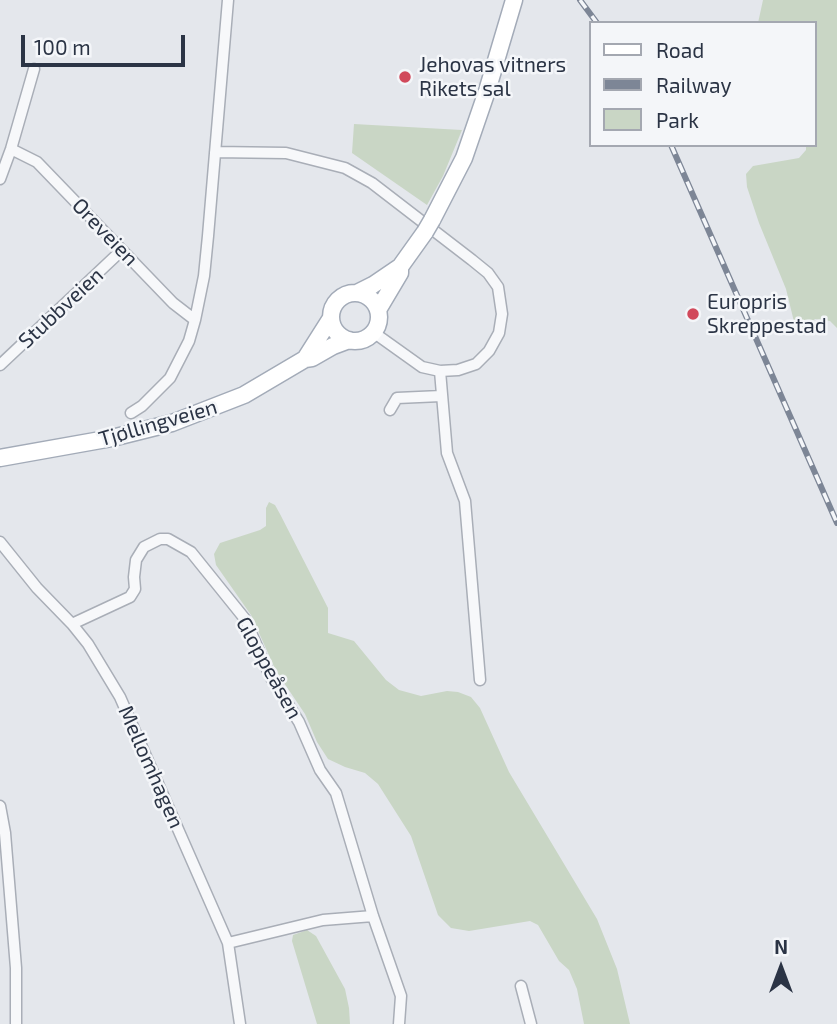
<!DOCTYPE html>
<html>
<head>
<meta charset="utf-8">
<style>
  body { margin:0 }
  #map { position:relative; width:837px; height:1024px; overflow:hidden; background:#e4e7ec; font-family:"Exo 2",sans-serif }
  canvas { display:block }
  .legend { position:absolute; left:589px; top:21px; width:228px; height:126px; box-sizing:border-box; background:#f4f6f9; border:2px solid #a4a8b1; margin:0; padding:9px 12px; list-style:none; font-size:21px; color:#2b3445 }
  .legend li { display:flex; align-items:center; gap:14px; height:35px }
  .legend b { width:35px; border:2px solid #a4a8b1 }
  .north { position:absolute; left:746px; top:933px; width:70px; height:70px; -webkit-text-stroke:5px #f4f6f9; paint-order:stroke; rotate:0deg; font-size:19px; font-weight:700; line-height:28px; text-align:center; color:#2b3445 }
  .north::after { content:''; display:block; margin:auto; width:24px; height:32px; background:#2b3445; clip-path:polygon(50% 0,100% 100%,50% 72%,0 100%) }
  .scale { position:absolute; left:21px; top:35px; width:164px; height:32px; box-sizing:border-box; border:4px solid #2b3445; border-top:0; padding-left:9px; font-size:21px; line-height:24px; white-space:nowrap; color:#2b3445; -webkit-text-stroke:5px #f4f6f9; paint-order:stroke }
</style>
</head>
<body>
<div id="map">
<canvas width="837" height="1024"></canvas>
<ul class="legend">
<li><b style="height:9px;background:#fff"></b>Road</li>
<li><b style="height:9px;background:#7d8696"></b>Railway</li>
<li><b style="height:19px;background:#c9d6c5"></b>Park</li>
</ul>
<div class="north">N</div>
<div class="scale">100 m</div>
</div>
<script>
const ctx = document.querySelector('canvas').getContext('2d');
ctx.lineJoin = 'round';
function fill(path, color) {
  ctx.fillStyle = color;
  ctx.fill(path, 'evenodd');
}
function toPath(rows) {
  const path = new Path2D();
  for (const r of rows) {
    if (r.length === 3) {
      path.moveTo(r[0] + r[2], r[1]);
      path.arc(r[0], r[1], r[2], 0, 2 * Math.PI);
      continue;
    }
    path.moveTo(r[0], r[1]);
    for (let i = 2; i < r.length; i += 2) path.lineTo(r[i], r[i + 1]);
  }
  return path;
}
function stroke(path, color, width, dash) {
  ctx.strokeStyle = color;
  ctx.lineWidth = width;
  ctx.lineCap = dash ? 'butt' : 'round';
  ctx.setLineDash(dash || []);
  ctx.stroke(path);
}
function label(font, color, halo, rows, align = 'center') {
  ctx.font = font + ' "Exo 2",sans-serif';
  ctx.lineWidth = 5;
  ctx.setLineDash([]);
  ctx.textBaseline = 'middle';
  ctx.strokeStyle = halo;
  ctx.fillStyle = color;
  for (const [text, x, y, turn = 0] of rows) {
    ctx.save();
    ctx.translate(x, y);
    ctx.rotate((+turn || 0) * Math.PI / 180);
    ctx.textAlign = isNaN(turn) ? turn : align;
    if (halo) ctx.strokeText(text, 0, 0);
    ctx.fillText(text, 0, 0);
    ctx.restore();
  }
}
const green = toPath([
  [763,0,837,0,837,328,830,321,815,319,807,326,805,335,797,334,786,289,759,223,747,187,746,174,753,166,799,158,806,150,806,145,814,145,814,23,758,23],
  [354,124,462,130,443,176,427,205,352,153],
  [269,502,275,505,280,514,328,608,328,633,354,641,386,680,399,690,421,696,447,691,458,692,471,697,480,708,509,772,597,919,617,969,630,1024,584,1024,577,989,569,970,559,961,538,925,530,921,469,931,451,928,438,915,411,836,378,784,365,773,345,767,328,759,317,742,305,714,276,671,251,615,216,565,214,554,220,543,260,530,266,526,266,508],
  [307,930,316,936,345,989,349,1008,350,1024,317,1024,292,941,293,935]
]);
const street = toPath([
  [11,149,37,162,173,303,195,320],
  [215,152,286,153,345,168,372,183,472,260,488,273,498,287,502,314,499,333,489,351,476,364,458,370,440,371,422,367,373,332],
  [0,179,11,149,34,69],
  [0,365,122,250],
  [440,371,447,453,465,501,480,680],
  [390,410,397,398,441,396],
  [131,413,142,406,170,378,189,341,195,320,204,276,208,236,228,0],
  [0,542,37,588,72,624,88,644,120,697,228,943,240,1024],
  [72,624,130,597,135,589,134,577,136,560,144,547,160,539,168,539,191,552,245,619,270,676,299,722,320,770,336,793,373,916,401,996,399,1024],
  [0,806,5,833,16,968,16,1024],
  [228,943,323,920,373,916],
  [521,986,531,1024]
]);
const primary = toPath([
  [432,220,464,158,487,91,514,0],
  [357,293,373,285,398,268],
  [355,317,24],
  [378,310,400,273,400,267,425,232],
  [305,359,331,318],
  [0,458,112,438,172,423,244,395,305,359,312,358,333,346,349,340]
]);
const rail = toPath([
  [580,0,597,23],
  [671,145,837,523]
]);
const primaryBridge = toPath([
  [425,232,432,220]
]);
const markers = [
  [405,77,7,"#d1495b"],
  [693,314,7,"#d1495b"]
];
const poiNames = [
  ["Jehovas vitners",419,65],
  ["Rikets sal",419,89],
  ["Europris",707,302],
  ["Skreppestad",707,326]
];
const streetNames = [
  ["Oreveien",105,232,46],
  ["Stubbveien",61,308,-43],
  ["Tjøllingveien",158,423,-16],
  ["Gloppeåsen",269,668,61],
  ["Mellomhagen",151,767,66]
];
fill(green, '#c9d6c5');
stroke(street, '#a9aeb7', 13);
stroke(primary, '#a3abb8', 19);
stroke(street, '#f7f8fa', 10);
stroke(primary, '#fff', 16);
stroke(rail, '#7d8696', 6);
stroke(rail, '#f4f6f9', 3.5, [10]);
stroke(primaryBridge, '#a3abb8', 19, []);
stroke(primaryBridge, '#fff', 16);
for (const [x, y, r, color] of markers) {
  const dot = new Path2D();
  dot.arc(x, y, r, 0, 2 * Math.PI);
  ctx.fillStyle = color;
  ctx.fill(dot);
  stroke(dot, '#f4f6f9', 2.5);
}
label('21px', '#2b3445', '#f4f6f9', poiNames, 'left');
label('21px', '#2b3445', '#f4f6f9', streetNames);
</script>
</body>
</html>
